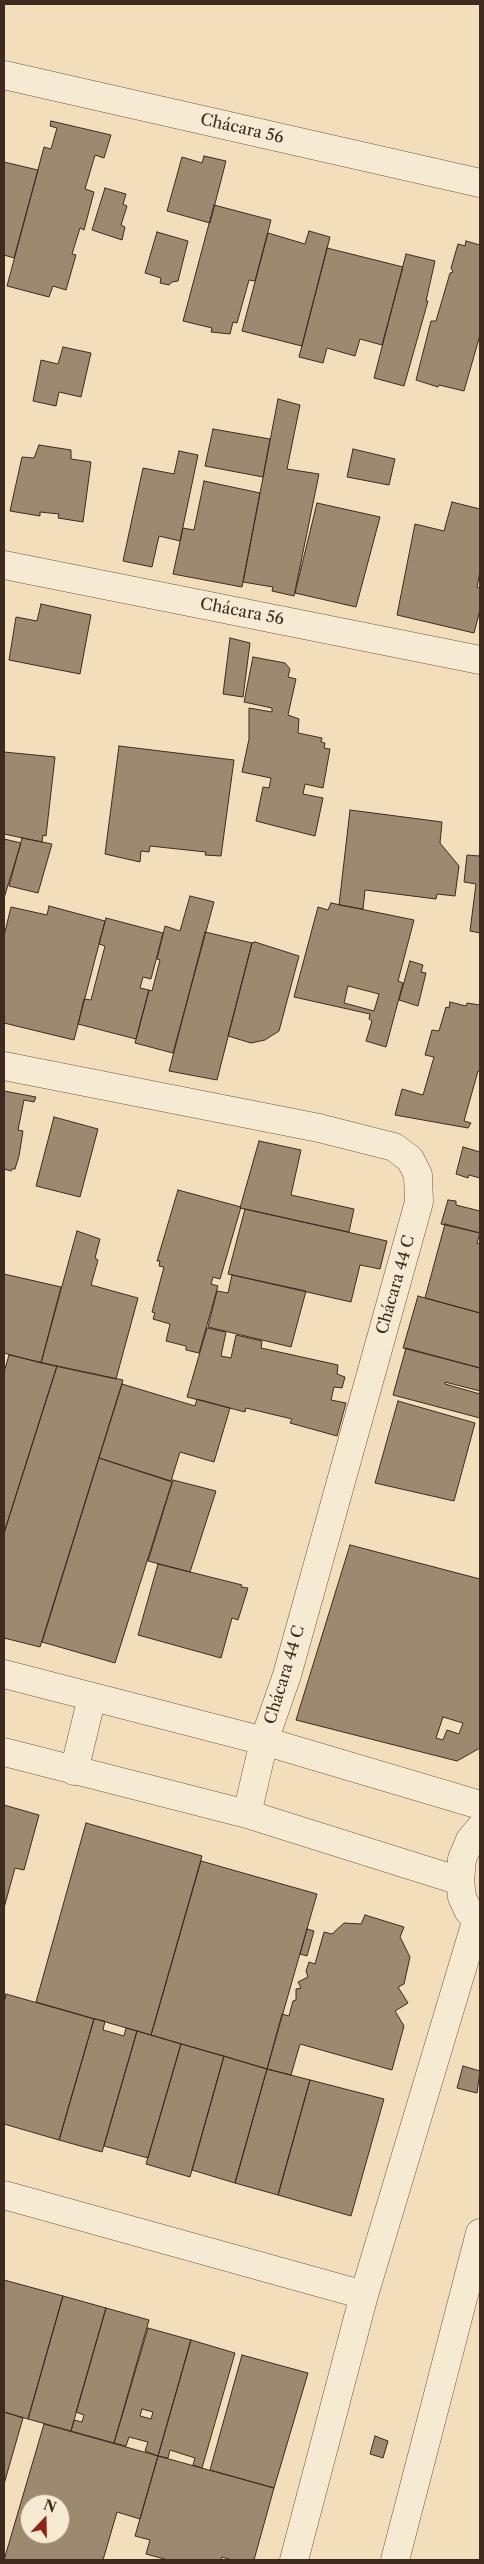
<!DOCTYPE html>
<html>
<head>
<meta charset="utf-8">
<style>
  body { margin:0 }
  #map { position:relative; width:484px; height:2564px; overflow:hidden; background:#f3debb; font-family:"Libre Caslon Text",serif }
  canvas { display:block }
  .frame { position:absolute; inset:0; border:5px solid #3f2a1f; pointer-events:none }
  .north { position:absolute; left:20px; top:2494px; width:50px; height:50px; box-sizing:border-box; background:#f7ead3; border:1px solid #ad9d8b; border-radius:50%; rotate:21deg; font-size:14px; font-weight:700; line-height:20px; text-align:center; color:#3f2a1f }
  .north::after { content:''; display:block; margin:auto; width:18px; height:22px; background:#8f2418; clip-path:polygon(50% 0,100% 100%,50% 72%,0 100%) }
</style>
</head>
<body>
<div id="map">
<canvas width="484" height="2564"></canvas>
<div class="frame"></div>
<div class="north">N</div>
</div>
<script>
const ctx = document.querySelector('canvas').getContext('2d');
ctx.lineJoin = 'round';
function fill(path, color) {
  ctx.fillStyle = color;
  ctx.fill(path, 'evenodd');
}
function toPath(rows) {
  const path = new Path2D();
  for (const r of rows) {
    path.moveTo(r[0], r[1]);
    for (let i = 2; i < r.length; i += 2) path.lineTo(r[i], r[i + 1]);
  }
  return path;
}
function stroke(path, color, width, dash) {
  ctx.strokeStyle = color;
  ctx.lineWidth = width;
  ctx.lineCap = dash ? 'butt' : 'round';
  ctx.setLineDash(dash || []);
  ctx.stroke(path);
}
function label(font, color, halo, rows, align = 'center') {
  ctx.font = font + ' "Libre Caslon Text",serif';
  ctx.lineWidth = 4;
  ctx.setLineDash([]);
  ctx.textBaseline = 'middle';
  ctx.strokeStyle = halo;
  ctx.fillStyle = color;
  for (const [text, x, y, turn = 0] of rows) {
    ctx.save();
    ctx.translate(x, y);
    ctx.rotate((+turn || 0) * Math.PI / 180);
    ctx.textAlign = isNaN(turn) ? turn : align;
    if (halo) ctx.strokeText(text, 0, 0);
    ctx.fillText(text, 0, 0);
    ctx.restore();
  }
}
const building = toPath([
  [51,121,111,135,104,158,95,155,85,189,94,192,84,230,80,228,72,254,76,255,66,290,53,286,49,297,7,286,44,147,51,149,57,128,50,126,51,121],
  [204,156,226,161,210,223,167,211,182,157,202,163,204,156],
  [4,162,38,170,14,258,4,255,4,162],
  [105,188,126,194,123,204,127,206,121,225,125,227,122,240,92,230,105,188],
  [214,205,271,220,255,281,249,280,237,323,233,322,230,334,211,332,212,328,183,321,214,205],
  [309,231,330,237,302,346,242,331,268,233,305,244,309,231],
  [157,232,188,241,178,281,172,282,169,285,160,283,161,278,145,273,157,232],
  [466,241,480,245,480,335,464,391,439,385,438,387,416,380,431,321,436,321,450,273,453,272,451,268,458,244,465,246,466,241],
  [327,248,403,267,382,345,360,339,355,356,327,348,323,363,299,357,327,248],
  [406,254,435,261,426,301,428,301,404,386,374,378,406,254],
  [63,347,91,353,81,397,59,392,56,406,33,401,41,360,58,364,63,347],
  [278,399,300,405,287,469,319,474,294,596,272,591,273,587,243,582,278,399],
  [213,429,270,439,263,477,205,466,213,429],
  [39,445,71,450,71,459,91,462,83,522,58,518,59,514,40,512,40,516,10,511,22,457,34,458,39,445],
  [353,449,395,459,389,485,347,477,353,449],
  [179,451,198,455,180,541,159,536,152,567,123,561,143,468,174,474,179,451],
  [204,481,260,493,242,587,173,574,183,528,194,530,204,481],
  [452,502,480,509,480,572,477,587,480,588,480,610,474,633,397,615,415,524,444,531,452,502],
  [317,503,380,517,356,607,295,593,317,503],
  [41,604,91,615,80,674,9,660,16,617,37,621,41,604],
  [230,638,250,643,243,697,223,694,230,638],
  [253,657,285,663,290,669,288,677,296,679,288,715,299,719,298,733,322,738,321,742,325,743,324,748,330,749,323,788,305,784,303,794,323,798,315,836,256,821,263,787,269,788,271,778,242,772,249,739,249,708,272,712,272,708,244,702,253,657],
  [119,746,234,760,221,856,205,855,206,852,150,846,149,852,141,851,140,862,105,854,119,746],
  [4,752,55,757,46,836,43,835,42,842,4,834,4,752],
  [350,810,442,822,440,843,459,866,455,896,437,894,436,899,365,890,363,909,339,905,350,810],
  [22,838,52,844,38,893,9,886,22,838],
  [4,839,21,843,4,898,4,839],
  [480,851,480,933,470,931,476,884,464,882,467,855,479,856,480,851],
  [190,896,214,902,173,1053,135,1043,149,990,152,991,160,960,157,959,165,926,180,931,190,896],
  [331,903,414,920,398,981,403,983,386,1047,366,1041,372,1021,369,1019,370,1014,294,997,318,907,328,910,331,903],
  [348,986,379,994,374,1011,344,1003,348,986],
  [49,906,105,921,74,1040,4,1023,4,936,11,907,47,915,49,906],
  [106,918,163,933,151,979,143,977,140,988,149,990,136,1039,78,1024,84,999,91,1000,105,946,99,944,106,918],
  [205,932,252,943,217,1080,169,1071,205,932],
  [255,942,299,956,279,1031,265,1040,251,1043,228,1036,252,943,255,942],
  [410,961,423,965,421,972,426,973,418,1006,399,1000,410,961],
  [450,1002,466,1006,467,1003,480,1005,480,1071,478,1071,464,1121,471,1123,468,1128,395,1115,402,1089,423,1095,434,1057,425,1055,432,1030,439,1031,446,1007,449,1008,450,1002],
  [4,1091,36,1097,34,1102,24,1100,18,1130,23,1131,19,1156,15,1169,12,1169,11,1171,4,1169,4,1091],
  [54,1117,98,1129,80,1197,36,1186,54,1117],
  [259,1141,301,1150,291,1195,354,1209,349,1232,240,1208,259,1141],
  [463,1147,480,1152,480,1178,469,1175,468,1178,456,1174,463,1147],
  [178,1190,241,1207,220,1279,213,1277,211,1284,218,1286,199,1353,186,1350,186,1346,166,1341,170,1324,153,1319,155,1313,152,1312,164,1267,159,1266,160,1261,157,1261,178,1190],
  [448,1200,456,1201,456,1205,480,1211,480,1233,441,1224,448,1200],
  [245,1209,387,1241,380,1269,360,1265,351,1302,228,1274,245,1209],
  [445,1224,480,1233,477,1243,480,1244,480,1313,425,1298,445,1224],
  [77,1231,100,1239,95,1258,98,1260,91,1285,138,1298,116,1379,41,1363,77,1231],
  [4,1274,61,1287,41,1363,4,1353,4,1274],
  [232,1275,306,1291,291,1347,208,1327,217,1291,228,1293,232,1275],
  [418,1296,480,1313,480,1368,403,1348,418,1296],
  [207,1328,226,1332,221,1356,231,1358,236,1335,262,1341,261,1348,338,1365,337,1374,345,1377,342,1388,334,1387,331,1400,346,1403,337,1436,290,1423,292,1419,246,1408,245,1412,187,1397,207,1328],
  [406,1348,480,1368,480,1391,445,1382,445,1384,480,1394,480,1418,393,1395,406,1348],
  [9,1355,57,1366,4,1533,4,1372,9,1355],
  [57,1366,123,1380,40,1647,4,1638,4,1533,57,1366],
  [122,1384,195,1406,197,1399,230,1408,214,1462,180,1452,171,1481,99,1458,122,1384],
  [398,1401,475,1423,454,1501,375,1483,398,1401],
  [99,1458,172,1482,115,1663,42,1642,99,1458],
  [173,1480,216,1491,190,1572,148,1561,173,1480],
  [350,1545,480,1579,480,1748,457,1761,296,1720,350,1545],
  [443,1717,463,1723,459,1734,447,1730,443,1740,436,1738,443,1717],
  [158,1564,242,1585,241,1587,248,1588,238,1620,232,1618,221,1658,138,1635,158,1564],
  [4,1805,39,1815,24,1870,15,1868,4,1908,4,1805],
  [86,1823,202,1856,151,2035,36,2002,86,1823],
  [201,1861,317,1894,267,2069,151,2035,201,1861],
  [365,1915,404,1927,400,1937,410,1957,404,1984,398,1987,408,2003,395,2011,404,2026,392,2070,300,2044,291,2075,267,2069,282,2014,289,2016,293,2001,296,2000,296,1989,301,1988,298,1982,308,1977,306,1971,309,1962,315,1964,324,1932,332,1934,344,1923,361,1924,365,1915],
  [307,1929,314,1931,307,1956,300,1954,307,1929],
  [6,1994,94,2019,59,2140,4,2124,4,2003,6,1994],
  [94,2019,105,2021,103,2030,124,2036,126,2028,137,2031,102,2152,59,2140,94,2019],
  [137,2031,181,2044,148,2158,104,2146,137,2031],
  [181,2044,224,2056,190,2177,146,2164,181,2044],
  [224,2056,267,2069,235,2183,192,2170,224,2056],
  [463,2066,480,2071,477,2093,457,2088,463,2066],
  [267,2069,310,2080,278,2195,235,2183,267,2069],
  [310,2080,384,2099,351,2216,278,2195,310,2080],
  [4,2280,63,2296,28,2419,4,2412,4,2280],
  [63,2296,106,2308,71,2431,28,2419,63,2296],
  [106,2308,149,2320,114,2443,71,2431,74,2420,82,2422,84,2415,76,2412,106,2308],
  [148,2328,191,2340,158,2456,145,2451,148,2442,129,2437,126,2446,114,2443,148,2328],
  [142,2409,153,2412,151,2419,140,2416,142,2409],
  [191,2340,235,2353,202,2468,193,2465,195,2458,170,2450,168,2458,158,2456,191,2340],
  [242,2355,308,2373,274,2488,210,2470,242,2355],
  [4,2412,23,2418,4,2484,4,2412],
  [44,2424,158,2456,140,2519,117,2512,103,2560,4,2560,44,2424],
  [30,2504,60,2504,60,2534,30,2534,30,2504],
  [375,2436,388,2441,383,2458,370,2454,375,2436],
  [158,2456,274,2488,254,2560,232,2560,222,2557,221,2560,168,2560,146,2554,150,2540,135,2536,158,2456]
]);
const minor = toPath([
  [4,75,480,183],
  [4,565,480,660],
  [4,1066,319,1128,394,1147,410,1159,418,1175,419,1202,287,1675,264,1741,247,1814],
  [4,1674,264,1741,480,1805],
  [4,1752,247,1814,460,1881],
  [74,1771,92,1697],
  [480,1828,470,1840,462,1859,460,1881,462,1897,468,1910,480,1926],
  [4,2195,364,2295],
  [294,2560,364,2295,476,1922],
  [395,2560,480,2233]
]);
const streetNames = [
  ["Chácara 56",242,129,13],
  ["Chácara 56",242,612,11],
  ["Chácara 44 C",396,1285,-74],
  ["Chácara 44 C",285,1675,-73]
];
fill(building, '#9d8870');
stroke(building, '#3f2a1f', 1);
stroke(minor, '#6c5746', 29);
stroke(minor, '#f7ead3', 28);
label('16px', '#3f2a1f', '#f7ead3', streetNames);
</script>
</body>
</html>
